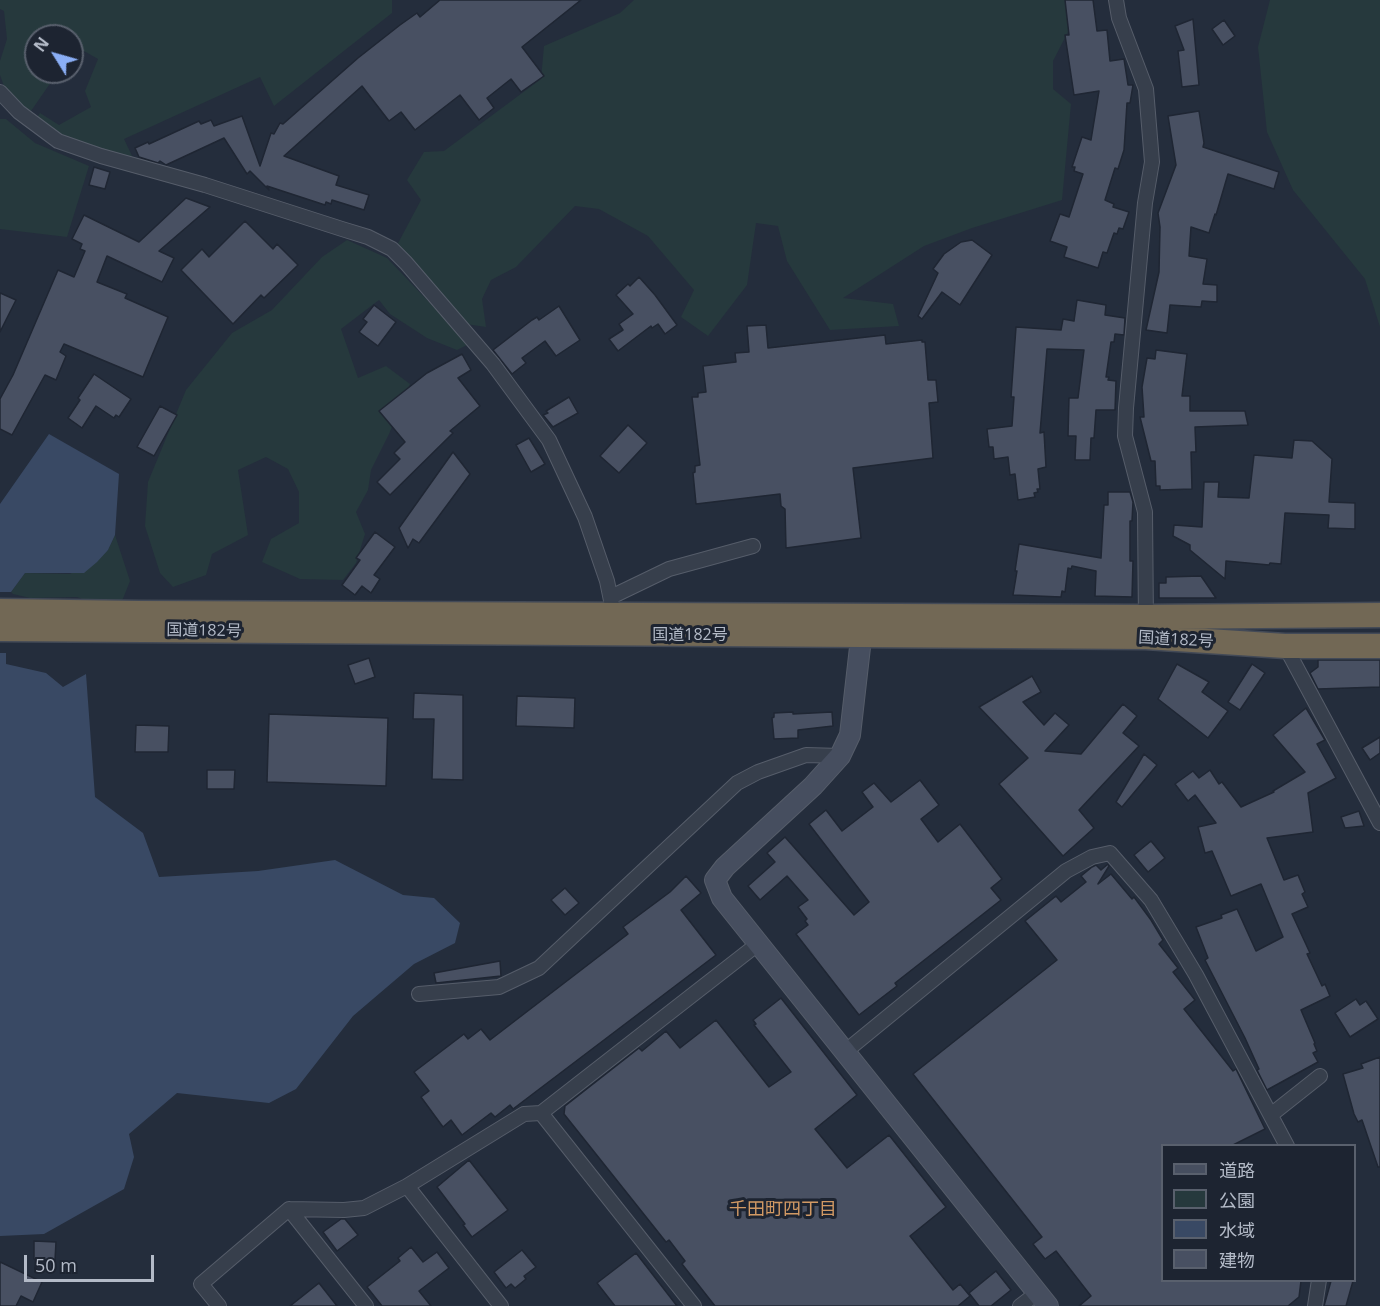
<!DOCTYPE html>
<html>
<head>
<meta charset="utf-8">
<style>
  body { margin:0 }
  #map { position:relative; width:1380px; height:1306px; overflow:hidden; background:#242d3c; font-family:"Open Sans","Noto Sans JP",sans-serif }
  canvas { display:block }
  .legend { position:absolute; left:1161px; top:1144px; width:195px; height:138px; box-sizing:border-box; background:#1d2431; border:2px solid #59606d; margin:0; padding:8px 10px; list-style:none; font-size:18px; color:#b3bac7 }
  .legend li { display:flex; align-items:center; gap:12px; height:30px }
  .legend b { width:30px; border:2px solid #59606d }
  .north { position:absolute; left:24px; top:24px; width:60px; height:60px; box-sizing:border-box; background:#1d2431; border:2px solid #59606d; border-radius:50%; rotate:307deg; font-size:16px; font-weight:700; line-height:24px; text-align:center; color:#b3bac7 }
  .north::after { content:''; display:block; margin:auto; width:21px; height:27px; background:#8aaef5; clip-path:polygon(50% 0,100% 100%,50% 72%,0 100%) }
  .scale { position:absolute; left:24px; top:1255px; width:130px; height:27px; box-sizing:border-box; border:3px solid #b3bac7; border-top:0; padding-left:8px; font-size:18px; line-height:21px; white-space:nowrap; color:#b3bac7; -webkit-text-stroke:4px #1d2431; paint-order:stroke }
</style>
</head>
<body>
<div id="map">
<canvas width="1380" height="1306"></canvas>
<ul class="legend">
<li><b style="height:8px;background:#464e5f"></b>道路</li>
<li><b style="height:16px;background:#26393d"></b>公園</li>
<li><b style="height:16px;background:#394964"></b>水域</li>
<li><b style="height:16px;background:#485062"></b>建物</li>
</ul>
<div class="north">N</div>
<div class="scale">50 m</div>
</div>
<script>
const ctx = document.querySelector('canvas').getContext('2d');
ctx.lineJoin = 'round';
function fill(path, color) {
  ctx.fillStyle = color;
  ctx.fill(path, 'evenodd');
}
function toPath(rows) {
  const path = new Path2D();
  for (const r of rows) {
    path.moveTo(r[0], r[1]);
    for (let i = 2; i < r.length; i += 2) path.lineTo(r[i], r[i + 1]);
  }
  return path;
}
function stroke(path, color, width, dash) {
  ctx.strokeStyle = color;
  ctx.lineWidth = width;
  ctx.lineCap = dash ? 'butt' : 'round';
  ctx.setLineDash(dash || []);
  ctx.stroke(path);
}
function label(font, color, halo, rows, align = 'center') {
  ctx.font = font + ' "Open Sans","Noto Sans JP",sans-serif';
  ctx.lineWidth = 6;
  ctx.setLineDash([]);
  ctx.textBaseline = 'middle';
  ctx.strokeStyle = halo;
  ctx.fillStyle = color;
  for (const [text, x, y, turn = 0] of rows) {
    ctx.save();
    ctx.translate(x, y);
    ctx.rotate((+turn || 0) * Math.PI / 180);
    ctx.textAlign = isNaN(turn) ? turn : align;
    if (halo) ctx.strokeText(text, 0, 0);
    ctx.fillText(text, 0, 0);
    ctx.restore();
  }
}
const green = toPath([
  [0,0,392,0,392,13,274,106,260,77,124,139,134,160,50,131,36,119,40,113,59,125,91,107,85,91,98,59,84,51,72,57,72,36,36,36,36,72,58,72,31,111,13,101,5,89,0,75,0,61,7,39,4,11,0,9],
  [634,0,1067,0,1071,26,1053,61,1053,89,1071,104,1062,200,972,228,924,246,843,298,893,304,899,326,830,330,787,261,778,226,756,223,747,285,708,336,681,317,694,290,648,236,599,209,575,206,516,267,491,280,482,299,486,327,466,324,396,247,421,200,407,180,424,152,444,151,541,79,544,46,620,13],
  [1270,0,1380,0,1380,327,1365,279,1293,190,1267,132,1258,47],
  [0,119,6,119,35,143,89,166,67,237,0,229],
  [347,240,387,258,469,344,457,350,427,338,390,314,379,300,341,329,358,378,386,366,410,384,389,434,371,470,368,490,356,512,365,534,356,563,343,580,300,579,262,562,271,539,299,523,299,492,288,469,266,457,238,470,248,535,212,554,206,575,173,587,160,573,145,526,148,482,186,390,232,333,272,310,322,257],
  [115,535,130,581,122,601,88,601,77,597,30,598,13,594,11,592,25,573,70,574,108,550]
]);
const water = toPath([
  [49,434,119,474,115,535,108,550,97,562,84,573,25,573,11,592,0,592,0,504],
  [0,653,6,653,6,664,46,673,63,687,86,674,95,797,143,833,159,877,258,871,335,860,403,895,434,898,460,923,455,943,414,964,353,1016,296,1089,269,1103,177,1093,129,1134,134,1157,124,1189,44,1234,0,1236]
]);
const building = toPath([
  [440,0,581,0,522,47,544,76,521,92,511,79,487,98,494,108,479,120,460,95,415,130,401,112,389,121,362,86,284,156,339,176,336,185,369,195,364,210,332,200,331,204,326,202,325,205,267,186,269,190,250,171,247,174,224,138,166,165,160,161,158,163,139,157,135,148,148,142,149,144,199,121,201,124,211,120,214,126,242,116,260,166,271,133,274,134,280,123,283,124,358,58,400,25,417,13,420,17,440,0],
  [1065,0,1093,0,1097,31,1107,30,1110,61,1124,59,1128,85,1133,85,1130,103,1127,103,1124,150,1118,169,1115,168,1105,200,1114,204,1113,207,1129,212,1123,229,1119,228,1117,234,1114,233,1107,253,1103,252,1098,268,1064,257,1067,247,1050,241,1060,214,1069,217,1083,174,1074,171,1075,167,1072,167,1082,137,1091,140,1099,91,1074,95,1065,35,1069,35,1065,0],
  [1193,19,1199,85,1182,87,1178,51,1184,50,1175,26,1193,19],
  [1224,20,1235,36,1223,45,1212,29,1224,20],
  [1199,111,1204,143,1203,147,1279,172,1274,189,1228,174,1216,215,1215,214,1209,233,1191,227,1189,256,1207,259,1203,284,1217,285,1217,302,1202,301,1201,307,1170,305,1167,333,1146,330,1159,272,1160,227,1158,213,1176,165,1168,116,1199,111],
  [94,167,110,172,105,189,89,185,94,167],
  [186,198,210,207,159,251,174,258,162,282,107,256,97,282,127,294,125,298,168,317,143,377,64,344,60,352,66,356,56,380,45,375,12,435,0,429,0,399,13,375,58,270,74,277,85,251,80,249,82,244,72,239,84,215,139,242,186,198],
  [245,221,273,249,277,244,298,265,264,298,261,295,233,324,181,270,202,249,209,257,245,221],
  [972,240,992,255,960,305,942,292,922,319,918,316,938,273,933,269,944,254,961,242,972,240],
  [639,277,655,295,677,325,665,334,658,324,652,328,651,326,618,351,609,339,623,330,619,324,633,314,616,295,628,284,630,286,639,277],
  [0,293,16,300,0,332,0,293],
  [1077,300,1106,305,1105,315,1125,318,1124,335,1115,334,1114,342,1111,342,1106,377,1109,377,1108,380,1116,381,1115,410,1096,410,1094,438,1091,438,1090,460,1075,460,1076,436,1068,436,1069,398,1078,398,1084,350,1047,349,1040,433,1044,432,1046,467,1038,469,1040,489,1037,489,1038,492,1034,493,1035,497,1018,500,1015,474,1010,475,1008,457,994,459,993,447,989,447,987,429,1012,426,1014,397,1011,397,1016,327,1061,330,1063,319,1074,321,1077,300],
  [374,305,396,322,378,346,359,332,367,322,363,319,374,305],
  [559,306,580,340,556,356,545,341,522,358,526,363,512,374,493,350,532,320,537,317,539,320,559,306],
  [766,325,768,348,885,335,886,344,922,340,922,342,925,342,928,380,936,380,938,402,929,403,933,458,853,468,861,538,786,548,785,509,781,506,780,494,696,504,693,473,695,472,695,466,700,465,692,397,698,397,698,393,706,392,703,366,736,362,735,353,749,352,747,326,766,325],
  [1156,350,1187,354,1182,396,1190,396,1190,411,1245,411,1248,425,1195,427,1196,452,1191,452,1192,489,1160,490,1160,486,1156,486,1155,461,1151,461,1140,417,1144,417,1142,387,1147,358,1155,359,1156,350],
  [462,354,471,370,458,378,480,406,450,431,453,433,390,495,377,482,400,459,394,453,405,442,379,411,427,373,462,354],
  [94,374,131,399,119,417,116,415,114,418,96,406,82,428,68,418,80,400,78,398,94,374],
  [569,397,578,413,553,427,543,415,548,413,546,411,569,397],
  [160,406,177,415,154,456,137,447,160,406],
  [628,425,647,443,619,473,600,456,628,425],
  [529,438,545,464,531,472,516,445,529,438],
  [1294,440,1312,441,1332,459,1329,502,1355,503,1355,529,1328,528,1329,515,1285,513,1281,564,1270,563,1269,565,1226,561,1225,579,1190,550,1190,545,1173,536,1174,525,1202,527,1204,482,1219,482,1218,497,1249,498,1254,455,1292,458,1294,440],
  [453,452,470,474,419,543,413,539,408,548,399,528,453,452],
  [1108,492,1130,492,1133,502,1132,521,1130,521,1130,561,1133,561,1132,597,1095,596,1096,571,1072,566,1071,569,1068,568,1065,592,1062,591,1061,597,1013,595,1017,571,1015,571,1019,544,1101,558,1104,505,1108,505,1108,492],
  [375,532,395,547,374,575,380,579,371,593,362,586,355,595,342,585,360,560,356,558,375,532],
  [1201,576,1216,598,1159,598,1159,583,1166,583,1166,577,1201,576],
  [369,658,375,677,355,684,348,665,369,658],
  [1318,660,1380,660,1380,687,1318,689,1310,673,1318,667,1318,660],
  [1177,664,1209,682,1202,692,1228,711,1208,738,1158,699,1177,664],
  [1252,664,1265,673,1240,710,1228,702,1252,664],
  [1032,676,1041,692,1023,702,1044,725,1055,713,1069,725,1045,751,1081,754,1123,704,1137,716,1123,733,1139,746,1079,810,1094,828,1063,856,999,784,1028,758,979,707,1032,676],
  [414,693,463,695,463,780,432,779,434,719,413,719,414,693],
  [517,696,575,698,574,728,516,726,517,696],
  [1306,708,1325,740,1317,744,1336,778,1308,793,1313,832,1267,838,1284,880,1298,875,1305,892,1302,894,1308,907,1292,914,1310,953,1307,954,1322,986,1325,984,1330,996,1301,1010,1315,1043,1314,1044,1317,1051,1313,1053,1318,1062,1267,1090,1257,1070,1259,1069,1245,1038,1205,960,1208,958,1196,927,1222,918,1221,915,1237,909,1256,951,1283,937,1261,884,1231,896,1212,851,1205,853,1198,827,1216,823,1195,795,1188,801,1175,784,1193,771,1199,778,1210,770,1219,784,1222,782,1241,807,1274,792,1273,791,1305,772,1273,735,1306,708],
  [793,712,793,714,832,712,833,726,798,730,798,738,774,739,772,718,774,717,774,713,793,712],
  [269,714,388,718,386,786,267,782,269,714],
  [136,725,169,726,168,752,135,752,136,725],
  [1380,737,1380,753,1370,760,1362,748,1380,737],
  [1144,754,1157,765,1122,807,1116,802,1144,754],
  [207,770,235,770,234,789,207,789,207,770],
  [920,780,939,805,921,819,938,842,960,824,1002,879,991,888,1001,900,895,983,897,986,859,1015,796,934,808,925,805,921,807,919,798,907,808,900,787,876,760,900,748,886,775,862,767,853,785,837,854,915,869,902,809,824,826,810,842,831,873,807,862,792,874,783,891,802,920,780],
  [1359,811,1364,826,1345,828,1341,817,1359,811],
  [1151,841,1165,858,1148,872,1134,855,1151,841],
  [1108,864,1109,866,1098,884,1111,874,1132,899,1134,897,1151,920,1163,940,1159,944,1178,968,1173,972,1195,1000,1184,1009,1233,1071,1236,1069,1265,1129,1231,1146,1162,1146,1162,1281,1301,1281,1299,1297,1288,1306,1079,1306,1091,1296,1056,1251,1045,1259,1033,1244,1042,1237,913,1074,1057,960,1025,921,1056,896,1061,902,1086,882,1081,876,1092,867,1096,865,1101,870,1108,864],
  [686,876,701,893,681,910,716,955,513,1109,510,1105,495,1117,491,1113,462,1135,451,1120,443,1127,421,1097,429,1091,414,1072,464,1034,468,1039,481,1029,490,1040,628,934,623,927,670,892,686,876],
  [565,888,579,903,565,915,551,900,565,888],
  [500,961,501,976,436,983,434,973,500,961],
  [781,998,857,1095,815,1129,847,1168,889,1135,946,1207,910,1236,953,1290,960,1284,970,1296,958,1306,715,1306,682,1264,685,1261,669,1240,666,1242,564,1114,565,1106,639,1048,642,1051,666,1031,680,1048,716,1020,769,1087,791,1072,754,1025,756,1024,753,1020,781,998],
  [1356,999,1360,1005,1366,1001,1378,1019,1350,1037,1335,1013,1356,999],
  [1380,1057,1380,1167,1378,1167,1362,1120,1358,1122,1354,1114,1343,1074,1363,1068,1361,1064,1380,1057],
  [469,1160,508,1210,472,1237,463,1225,465,1224,437,1187,469,1160],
  [341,1219,345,1219,358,1235,337,1251,323,1232,341,1219],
  [34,1241,56,1242,55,1260,34,1259,34,1241],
  [411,1247,423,1262,437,1252,449,1268,419,1291,431,1306,382,1306,367,1287,400,1261,398,1258,411,1247],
  [522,1250,536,1267,524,1276,526,1279,515,1288,511,1284,506,1288,494,1272,522,1250],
  [636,1253,677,1306,615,1306,597,1283,636,1253],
  [0,1262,42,1282,33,1302,21,1296,16,1306,0,1306,0,1262],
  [996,1271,1011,1290,991,1306,979,1306,969,1293,996,1271],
  [1331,1281,1353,1281,1346,1306,1324,1306,1331,1281],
  [319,1283,337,1306,290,1306,319,1283]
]);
const street = toPath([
  [1116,0,1119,18,1146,89,1152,162,1145,203,1126,408,1125,436,1145,512,1146,623],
  [0,92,19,112,58,141,101,156,205,185,342,229,368,237,392,249,406,263,493,364,549,440,585,517,607,581,615,620],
  [611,597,669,569,753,546],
  [1285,646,1380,823],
  [419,994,499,987,539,968,737,783,758,772,806,755,840,756],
  [846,1051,1066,871,1092,857,1110,853,1151,900,1196,975,1287,1146],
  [541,1113,694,1306],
  [1272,1114,1320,1076],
  [407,1186,501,1306],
  [289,1209,366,1306],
  [219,1306,201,1284,289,1209,344,1210,364,1208,407,1186,524,1114,541,1113,759,943],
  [1020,1306,1037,1293],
  [1315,1306,1319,1280]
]);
const secondary = toPath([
  [863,621,850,735,840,756,813,786,725,867,715,880,722,898,1048,1306]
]);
const highway = toPath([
  [0,611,139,613,1146,617,1380,615],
  [0,629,1146,637,1285,646,1380,646]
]);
const streetNames = [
  ["国道182号",204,631,1],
  ["国道182号",690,635],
  ["国道182号",1176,640,3]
];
const neighbourhoodNames = [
  ["千田町四丁目",783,1210]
];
fill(green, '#26393d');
fill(water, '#394964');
fill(building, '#485062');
stroke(building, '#1f2633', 1.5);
stroke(street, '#565d6a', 16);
stroke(secondary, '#565d6a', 22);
stroke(highway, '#434a57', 27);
stroke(street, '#373f4c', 14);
stroke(secondary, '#464e5f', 20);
stroke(highway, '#726855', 24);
label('16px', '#b3bac7', '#1d2431', streetNames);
label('18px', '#d19964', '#1d2431', neighbourhoodNames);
</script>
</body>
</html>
